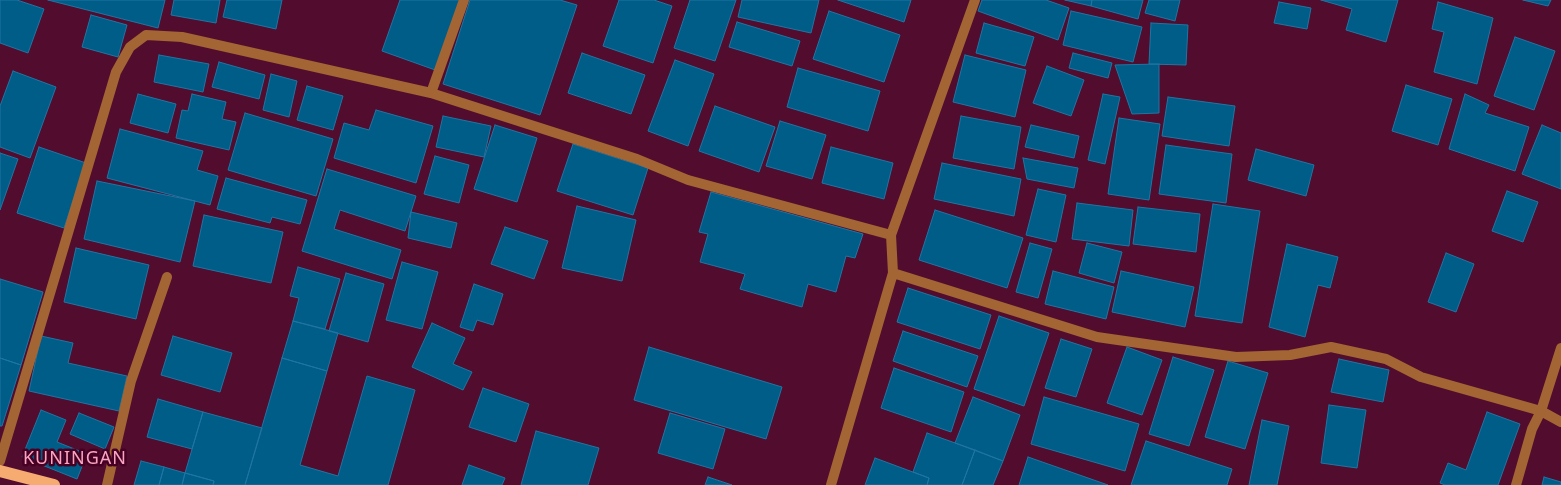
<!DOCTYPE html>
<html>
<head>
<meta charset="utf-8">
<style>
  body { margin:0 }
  canvas { display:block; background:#520c2d }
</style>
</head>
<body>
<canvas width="1561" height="485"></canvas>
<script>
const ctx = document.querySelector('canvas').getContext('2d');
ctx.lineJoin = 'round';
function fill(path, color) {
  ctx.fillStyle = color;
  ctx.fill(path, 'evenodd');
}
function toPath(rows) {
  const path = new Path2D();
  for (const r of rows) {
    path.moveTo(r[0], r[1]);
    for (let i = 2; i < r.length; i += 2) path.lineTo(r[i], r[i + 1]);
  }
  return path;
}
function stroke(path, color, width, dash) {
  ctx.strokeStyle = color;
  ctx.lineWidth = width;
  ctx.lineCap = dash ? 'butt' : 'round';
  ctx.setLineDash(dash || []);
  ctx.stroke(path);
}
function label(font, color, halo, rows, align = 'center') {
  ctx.font = font + ' "Noto Sans",sans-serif';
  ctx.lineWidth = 5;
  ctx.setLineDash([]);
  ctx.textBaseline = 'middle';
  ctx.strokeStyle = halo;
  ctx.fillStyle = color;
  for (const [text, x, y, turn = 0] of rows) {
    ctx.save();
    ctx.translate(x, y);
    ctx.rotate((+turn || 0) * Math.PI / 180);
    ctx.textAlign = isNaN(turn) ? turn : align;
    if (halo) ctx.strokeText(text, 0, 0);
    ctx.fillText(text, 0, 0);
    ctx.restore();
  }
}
const building = toPath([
  [0,0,17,0,44,9,28,53,0,43,0,0],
  [48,0,165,0,158,28,48,0],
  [174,0,220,0,216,23,171,15,174,0],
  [227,0,282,0,276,29,223,17,227,0],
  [400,0,463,0,438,71,382,51,400,0],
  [470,0,560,0,577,5,540,115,443,84,470,0],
  [619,0,654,0,672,6,653,63,603,46,619,0],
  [690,0,736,0,715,61,674,48,690,0],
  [742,0,819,0,811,33,738,17,742,0],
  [838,0,911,0,904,22,838,0],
  [982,0,1046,0,1069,8,1058,40,978,11,982,0],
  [1065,0,1092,0,1091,6,1065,0],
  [1092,0,1143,0,1138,19,1091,6,1092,0],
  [1149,0,1180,0,1175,21,1145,13,1149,0],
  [1321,0,1398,0,1386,42,1346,30,1352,9,1321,0],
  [1523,0,1551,0,1548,6,1523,0],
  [1279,2,1311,8,1307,29,1274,23,1279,2],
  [1438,2,1493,18,1477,84,1434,72,1444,32,1432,29,1438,2],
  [829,11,900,35,884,82,813,59,829,11],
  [1071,11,1142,27,1133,62,1063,45,1071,11],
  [91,15,127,25,118,57,82,47,91,15],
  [737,22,800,41,792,66,729,47,737,22],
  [984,23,1034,37,1025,66,976,53,984,23],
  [1151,23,1188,25,1186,65,1149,64,1151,23],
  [1515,37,1555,51,1534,110,1494,96,1515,37],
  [582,53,645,75,631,114,568,93,582,53],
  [1073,53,1112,63,1108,78,1069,68,1073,53],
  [159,55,209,64,203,92,154,82,159,55],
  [965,55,1026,70,1015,117,953,102,965,55],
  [675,60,714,74,688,146,648,131,675,60],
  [219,62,265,75,259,99,212,87,219,62],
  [1159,64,1159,113,1132,114,1115,65,1159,64],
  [1047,66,1084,80,1071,116,1033,103,1047,66],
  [798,68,880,91,868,131,787,107,798,68],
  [13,71,56,87,30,158,0,147,0,106,13,71],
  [271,74,297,81,289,117,263,110,271,74],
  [1406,85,1452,99,1438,145,1392,131,1406,85],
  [307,86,343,96,333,130,297,120,307,86],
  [138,94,176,104,168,133,130,123,138,94],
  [192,94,226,102,222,119,236,122,229,150,176,138,182,110,188,111,192,94],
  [1103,94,1120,97,1105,164,1088,160,1103,94],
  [1465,94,1489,105,1485,113,1529,127,1515,171,1449,149,1465,94],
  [1168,97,1235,106,1229,146,1162,136,1168,97],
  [715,106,775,127,759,172,699,151,715,106],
  [376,110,433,126,416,183,334,158,344,123,369,130,376,110],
  [245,113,333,139,316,196,228,170,245,113],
  [443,116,491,126,484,157,436,147,443,116],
  [961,116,1021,127,1014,169,953,158,961,116],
  [1119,118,1160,124,1149,200,1108,194,1119,118],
  [780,121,826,135,812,179,766,166,780,121],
  [495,125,537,138,517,202,474,189,495,125],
  [1031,125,1079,136,1074,158,1025,147,1031,125],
  [1542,125,1561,133,1561,189,1522,174,1542,125],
  [120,129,203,151,197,170,218,176,210,205,107,178,120,129],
  [573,144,648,168,633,215,557,191,573,144],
  [1166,145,1232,154,1226,203,1159,194,1166,145],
  [39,147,86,163,64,228,17,213,39,147],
  [831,147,893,163,884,199,822,183,831,147],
  [1256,149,1314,165,1306,196,1248,180,1256,149],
  [0,153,18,159,0,210,0,153],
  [435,156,469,165,459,203,424,194,435,156],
  [1023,158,1078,168,1074,188,1027,179,1023,158],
  [942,163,1021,179,1014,216,934,199,942,163],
  [327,169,416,196,405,231,340,210,334,229,401,250,392,279,302,251,327,169],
  [226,178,307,200,300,224,272,217,270,223,217,209,226,178],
  [97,181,195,201,180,262,84,239,97,181],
  [1038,189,1066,195,1056,242,1026,235,1038,189],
  [1507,191,1538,202,1523,242,1492,231,1507,191],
  [711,192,863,234,855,258,846,256,836,292,808,284,802,307,740,289,745,274,700,262,708,234,699,232,711,192],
  [1077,203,1133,210,1129,246,1072,239,1077,203],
  [1213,204,1260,211,1242,323,1195,316,1213,204],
  [577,206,636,220,622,281,562,268,577,206],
  [1138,207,1200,214,1196,252,1133,244,1138,207],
  [935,210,1023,238,1007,288,919,260,935,210],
  [411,212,457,223,451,248,408,238,411,212],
  [204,215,283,232,271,283,193,266,204,215],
  [505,227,548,241,534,279,491,264,505,227],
  [1030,243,1052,249,1038,298,1016,292,1030,243],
  [1087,243,1122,252,1114,283,1079,273,1087,243],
  [1287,244,1338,257,1330,288,1318,285,1305,337,1269,327,1287,244],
  [76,248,149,265,136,319,64,302,76,248],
  [1446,253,1474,264,1456,312,1428,302,1446,253],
  [402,262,438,272,422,329,386,320,402,262],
  [298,267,340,279,325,329,293,321,299,298,290,296,298,267],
  [1053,271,1114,287,1106,319,1045,304,1053,271],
  [1121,271,1194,287,1185,327,1112,312,1121,271],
  [346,273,384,284,368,342,329,331,346,273],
  [0,279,43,292,21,365,0,358,0,279],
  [474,284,503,294,493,325,477,320,473,331,460,327,474,284],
  [908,288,991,315,980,349,897,322,908,288],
  [999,316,1049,333,1024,406,974,389,999,316],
  [293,321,338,333,327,371,282,358,293,321],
  [432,323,465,338,453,364,472,372,463,390,412,367,432,323],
  [903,331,978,356,967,387,893,361,903,331],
  [41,336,73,343,68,363,127,376,119,411,29,391,41,336],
  [173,336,232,353,220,392,161,375,173,336],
  [1061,339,1092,349,1076,397,1045,388,1061,339],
  [649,347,782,387,766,439,634,400,649,347],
  [1127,347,1162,360,1142,415,1107,403,1127,347],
  [1173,357,1214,370,1189,446,1149,434,1173,357],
  [0,358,21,365,2,426,0,426,0,358],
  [282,358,327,371,300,465,338,476,367,376,415,390,388,485,245,485,282,358],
  [1339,359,1389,370,1383,402,1331,392,1339,359],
  [1228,361,1268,373,1245,449,1205,437,1228,361],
  [894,368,964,392,951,432,881,408,894,368],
  [483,388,529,404,516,442,469,427,483,388],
  [973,397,1020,415,1003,461,955,443,973,397],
  [1044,397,1139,424,1125,471,1031,444,1044,397],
  [158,399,203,412,192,449,147,437,158,399],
  [1329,405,1366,410,1357,468,1321,463,1329,405],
  [41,410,66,420,57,442,87,454,77,479,22,457,41,410],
  [203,412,262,428,245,485,213,485,214,481,185,473,203,412],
  [1487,412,1520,424,1498,485,1445,485,1440,483,1448,463,1466,470,1487,412],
  [79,413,114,427,105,449,70,434,79,413],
  [670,413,725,429,713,469,658,453,670,413],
  [1262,420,1289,426,1277,485,1249,485,1262,420],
  [536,431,599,448,588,485,521,485,536,431],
  [927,433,975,450,962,485,927,485,929,478,913,472,927,433],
  [1146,441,1232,469,1227,485,1131,485,1146,441],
  [975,450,1003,461,993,485,962,485,975,450],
  [1028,457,1108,485,1019,485,1028,457],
  [875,458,929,478,927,485,865,485,875,458],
  [141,461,164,467,159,485,134,485,141,461],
  [469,465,505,478,502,485,462,485,469,465],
  [164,467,185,473,182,485,159,485,164,467],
  [185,473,214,481,213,485,182,485,185,473],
  [708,477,732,485,705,485,708,477],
  [1544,477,1561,482,1561,485,1542,485,1544,477]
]);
const street = toPath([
  [431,93,464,0],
  [893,273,1097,337,1236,357,1290,355,1331,347,1386,359,1421,377,1541,411,1561,422],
  [0,461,116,72,130,47,146,35,182,37,431,93,637,159,688,180,891,235],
  [107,485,131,381,167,277],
  [831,485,893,273,891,235,975,0],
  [1516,485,1532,429,1541,411,1561,348]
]);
const primary = toPath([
  [0,471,54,485]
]);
const quarterNames = [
  ["KUNINGAN",75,459]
];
fill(building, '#005d87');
stroke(building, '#1f75a3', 1);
stroke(street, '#a26533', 10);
stroke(primary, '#f6ab71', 12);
ctx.letterSpacing = '1px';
label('18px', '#f9a4c1', '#460023', quarterNames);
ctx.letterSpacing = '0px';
</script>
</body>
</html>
